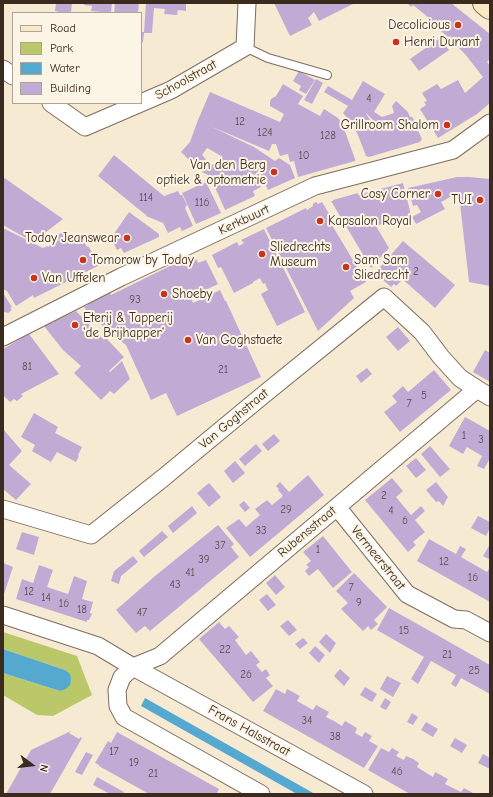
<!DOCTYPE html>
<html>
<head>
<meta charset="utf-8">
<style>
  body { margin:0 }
  #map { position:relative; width:493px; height:797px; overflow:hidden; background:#f7ead3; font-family:"Comic Neue",sans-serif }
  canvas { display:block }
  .frame { position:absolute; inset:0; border:4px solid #3b2a1e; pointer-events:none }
  .legend { position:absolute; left:12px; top:12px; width:130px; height:92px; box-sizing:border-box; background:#fcf5e5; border:1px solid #afa495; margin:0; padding:5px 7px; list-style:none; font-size:12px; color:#3b2a1e }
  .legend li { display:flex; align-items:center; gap:8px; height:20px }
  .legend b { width:20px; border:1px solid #afa495 }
  .north { position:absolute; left:12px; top:745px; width:40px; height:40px; -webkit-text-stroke:3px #fcf5e5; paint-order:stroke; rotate:105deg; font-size:11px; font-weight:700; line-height:16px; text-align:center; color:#3b2a1e }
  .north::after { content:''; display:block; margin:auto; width:14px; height:18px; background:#3b2a1e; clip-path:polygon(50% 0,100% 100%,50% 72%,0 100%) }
</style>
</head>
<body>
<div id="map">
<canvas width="493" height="797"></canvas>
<div class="frame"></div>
<ul class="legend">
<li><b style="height:5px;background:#f8e8c3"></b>Road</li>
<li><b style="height:11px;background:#bbc86a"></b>Park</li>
<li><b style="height:11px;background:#55a9d0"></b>Water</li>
<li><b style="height:11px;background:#c1abd5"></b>Building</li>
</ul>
<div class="north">N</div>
</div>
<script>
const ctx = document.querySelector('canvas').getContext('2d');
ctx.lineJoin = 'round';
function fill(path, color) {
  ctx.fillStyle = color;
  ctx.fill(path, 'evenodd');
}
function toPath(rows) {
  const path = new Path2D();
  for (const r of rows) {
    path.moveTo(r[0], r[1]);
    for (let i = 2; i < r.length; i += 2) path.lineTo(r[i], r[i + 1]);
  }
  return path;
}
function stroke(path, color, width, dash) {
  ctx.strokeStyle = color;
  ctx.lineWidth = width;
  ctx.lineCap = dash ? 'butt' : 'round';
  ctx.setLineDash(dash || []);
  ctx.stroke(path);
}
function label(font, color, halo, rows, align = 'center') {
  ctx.font = font + ' "Comic Neue",sans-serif';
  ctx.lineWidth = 4;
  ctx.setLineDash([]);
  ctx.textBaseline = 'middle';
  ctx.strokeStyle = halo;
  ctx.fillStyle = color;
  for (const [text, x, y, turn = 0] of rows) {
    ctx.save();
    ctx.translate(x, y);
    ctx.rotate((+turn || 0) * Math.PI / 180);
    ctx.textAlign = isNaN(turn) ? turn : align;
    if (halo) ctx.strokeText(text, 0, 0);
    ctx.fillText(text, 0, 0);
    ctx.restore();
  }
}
const green = toPath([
  [3,632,77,656,92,695,53,716,37,715,3,695,3,673,60,691,65,670,3,649]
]);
const water = toPath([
  [3,649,65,670,70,674,71,679,70,685,66,689,60,691,3,673],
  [145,698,315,794,297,794,141,706]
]);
const building = toPath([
  [56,3,72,3,71,13,63,13,55,11],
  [84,3,112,3,111,13,91,11,92,6,84,5],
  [115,3,139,3,138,13,114,13],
  [146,3,186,3,186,11,178,10,177,15,164,14,165,9,154,8,152,33,144,33,143,42,141,42,141,32,144,32],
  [274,3,355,3,319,21,314,12,308,18,312,25,290,36],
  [407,3,451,3,490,34,490,59,487,62,490,66,490,103,477,114,438,138,420,109,426,105,424,102,427,101,422,93,437,84,441,89,458,80,465,93,483,77,465,54,458,47,461,43,449,36,448,37,435,26,434,27,428,22,430,19,429,18,413,5,411,7],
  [440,38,449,50,419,71,410,59],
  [299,71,315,80,306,94,299,90,301,86,293,81],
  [316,79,323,83,312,104,304,100],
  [363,81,385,94,374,112,382,117,394,113,392,106,396,101,408,112,410,117,412,117,414,120,414,122,422,139,420,142,369,157,366,156,358,135,352,124,343,113,348,106,324,92,328,86,352,100],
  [365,112,375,122,375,125,370,128,374,126],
  [283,84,303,96,298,104,320,116,324,109,338,118,342,123,355,159,355,161,298,177,294,161,290,162,288,154,280,156,276,144,272,144,269,151,210,126,254,147,275,161,279,158,290,165,295,178,268,190,260,173,255,175,251,173,250,176,258,181,261,187,253,191,255,196,225,210,210,176,202,172,223,157,207,148,202,155,206,159,197,168,181,152,190,142,198,120,210,92,280,122,284,114,270,106,270,102,271,99,276,96],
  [114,155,164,196,178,191,180,195,182,195,187,205,185,208,193,226,182,231,180,227,168,233,163,223,146,216,147,216,98,176],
  [3,177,63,219,33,242,3,225],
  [457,177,469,177,490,179,490,286,469,282,459,195,452,196,441,202,445,209,416,224,412,217,421,212,417,205,413,206,408,188],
  [206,182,221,213,196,224,182,193],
  [403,183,411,215,376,226,389,248,371,268,331,201,333,201,333,200,358,193,358,195],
  [316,202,318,204,322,202,334,222,332,225,366,282,350,291,354,298,318,331,266,228,306,208,307,210,313,206,313,204],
  [129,212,159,234,159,237,124,253,121,248,117,250,111,238],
  [3,228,43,248,47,246,48,247,59,240,56,236,64,231,70,241,80,235,87,247,88,246,100,265,34,298,33,295,16,306,7,291,3,289],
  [264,229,305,312,277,326,261,294,268,290,265,283,263,284,260,278,253,282,253,283,234,293,221,267,218,268,212,255,237,242,239,246,244,243,241,240],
  [403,241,455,285,435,308,400,277,398,279,401,281,396,286,394,284,391,287,375,273],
  [195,259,197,260,198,263,206,260,218,284,191,297,193,303,220,290,225,301,226,301,261,377,177,416,166,393,151,400,126,345,108,332,95,317,89,310,87,311,84,307,88,305,85,299,108,289,111,295,174,264,175,265,176,265],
  [3,293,12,307,10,308,12,310,8,313,5,312,3,313],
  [76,311,104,340,106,338,124,357,109,371,110,372,122,361,130,379,114,394,110,391,101,400,74,373,81,366,63,350,44,326],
  [398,327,410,341,398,351,386,337],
  [29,334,59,374,21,394,23,396,17,401,14,399,10,402,3,395,3,349],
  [485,350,490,353,490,382,473,372],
  [367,368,372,374,361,383,356,376],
  [434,370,451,390,400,432,384,412,397,402,392,396,403,386,408,392],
  [34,413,58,427,55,433,82,447,78,455,79,456,76,462,57,452,51,462,32,451,35,445,21,437],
  [465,417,490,431,490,460,489,460,484,469,477,466,482,456,467,447,463,454,449,446],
  [3,429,22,451,9,465,31,484,16,500,3,489],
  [274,434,280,441,268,451,262,444],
  [256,444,262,451,245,466,239,459],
  [430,446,450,469,440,477,421,454],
  [416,458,426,470,416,478,406,466],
  [235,461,245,473,233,483,224,471],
  [308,475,324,495,250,557,226,528,239,519,246,527,260,515,255,509,267,500,272,505,283,496,278,490,279,489,276,486,280,482,289,492],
  [392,478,403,491,396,497,411,515,421,506,425,511,415,520,425,532,413,542,416,545,408,552,365,500],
  [436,482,448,497,443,506,439,501,436,502,426,490],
  [209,483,221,497,209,507,197,493],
  [244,501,250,508,245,512,239,505],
  [192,506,197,513,173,533,168,526],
  [478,516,490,522,490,528,486,536,471,528],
  [218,525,234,544,231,547,239,557,150,631,145,626,136,633,116,610,155,576],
  [162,531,168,537,144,557,139,551],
  [22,532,39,537,34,555,16,549],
  [323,536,352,572,333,588,318,569,309,576,305,571,309,567,306,565,311,561,303,552],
  [429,539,456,554,460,546,466,549,461,557,487,572,490,567,490,602,417,561],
  [490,544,490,557,489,559,483,556],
  [133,556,138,562,121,576,119,584,111,581,114,571],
  [3,563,13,567,3,597],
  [39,565,53,570,47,587,68,594,74,576,87,581,82,599,93,602,90,613,92,614,89,620,87,620,87,622,16,599,22,579,33,583],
  [354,573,387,607,374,620,378,624,371,630,368,626,363,631,341,609,348,603,336,591],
  [275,575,285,587,276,595,266,583],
  [267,594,276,605,268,611,259,600],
  [389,608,490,665,490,694,461,678,456,687,451,684,456,675,431,661,418,684,411,679,424,657,377,630],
  [288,620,297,630,289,636,280,626],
  [219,622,225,629,229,626,239,637,235,640,246,655,251,651,260,662,256,665,262,672,266,669,270,675,266,678,273,686,253,702,199,639],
  [326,634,336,643,330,653,319,642],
  [303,638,308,643,300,649,295,644],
  [315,646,325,655,319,663,309,653],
  [340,669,350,678,344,686,334,676],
  [387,676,401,683,393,697,380,689],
  [365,687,377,694,372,702,360,695],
  [276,689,285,694,287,689,300,696,297,701,313,710,316,705,329,712,326,717,334,721,342,726,345,721,357,728,355,733,362,737,365,732,372,736,369,741,378,746,364,768,263,711],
  [385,698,391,702,386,710,380,707],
  [412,713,418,717,413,725,407,722],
  [426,722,438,729,433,737,421,730],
  [71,731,69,733,79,739,80,737,82,738,50,794,6,794,31,750],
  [117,732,219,789,217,793,220,794,149,794,99,766,99,765,95,763,108,741,111,743],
  [455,738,467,745,462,753,450,746],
  [381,748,389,752,392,748,399,752,396,756,404,760,406,756,413,759,419,763,417,767,433,777,435,772,448,779,445,784,461,792,464,788,475,794,410,794,368,770],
  [86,752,93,755,82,775,75,772],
  [483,754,490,758,490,769,478,763],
  [97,777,124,792,123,794,110,794,93,785]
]);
const lane = toPath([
  [245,47,268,58,327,75]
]);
const street = toPath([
  [3,69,13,76],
  [51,103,85,127,171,90,245,47,247,3],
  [3,337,121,277,315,186,453,150,490,123],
  [337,507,407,594,454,619,466,620,490,633],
  [3,509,91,535,163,478,262,396,384,297,422,332,441,357,460,378,477,389,490,397],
  [3,615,98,646,133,667,364,794],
  [261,794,124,717,118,706,117,690,122,677,133,667,160,656,477,389]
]);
const secondary = toPath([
  [484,3,490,8]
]);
const markers = [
  [458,25,4,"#c8321e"],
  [396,42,4,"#c8321e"],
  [447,125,4,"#c8321e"],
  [274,172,4,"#c8321e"],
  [438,194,4,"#c8321e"],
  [480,200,4,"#c8321e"],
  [320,221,4,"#c8321e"],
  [127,238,4,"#c8321e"],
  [262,254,4,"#c8321e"],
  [83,260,4,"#c8321e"],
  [346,267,4,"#c8321e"],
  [34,278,4,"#c8321e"],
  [164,294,4,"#c8321e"],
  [75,325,4,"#c8321e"],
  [188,340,4,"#c8321e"]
];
const numberNames = [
  ["4",369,99],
  ["12",240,122],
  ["124",265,133],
  ["128",328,136],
  ["10",304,156],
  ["114",146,198],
  ["116",202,203],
  ["2",416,272],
  ["93",135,300],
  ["81",27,367],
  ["21",223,370],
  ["5",424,396],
  ["7",409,404],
  ["1",464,436],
  ["3",481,440],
  ["2",384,496],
  ["29",286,510],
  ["4",391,511],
  ["6",405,521],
  ["33",261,531],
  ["37",220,546],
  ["1",318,550],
  ["39",204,560],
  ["12",444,562],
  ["41",190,573],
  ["16",473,578],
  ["43",175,585],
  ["7",351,588],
  ["12",29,592],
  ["14",46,598],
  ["9",359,603],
  ["16",64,604],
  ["18",82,610],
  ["47",142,613],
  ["15",404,631],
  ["22",225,650],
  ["21",447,655],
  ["25",474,671],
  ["26",246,675],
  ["34",307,721],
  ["38",335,737],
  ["17",114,752],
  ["19",134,763],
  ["46",397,772],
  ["21",153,774]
];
const poiNames = [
  ["Decolicious",450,25,"right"],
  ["Henri Dunant",404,42],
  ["Grillroom Shalom",439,125,"right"],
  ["Van den Berg",266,165,"right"],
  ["optiek & optometrie",266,180,"right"],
  ["Cosy Corner",430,194,"right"],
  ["TUI",472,200,"right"],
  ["Kapsalon Royal",328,221],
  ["Today Jeanswear",119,238,"right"],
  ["Sliedrechts",270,247],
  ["Museum",270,262],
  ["Tomorow by Today",91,260],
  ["Sam Sam",354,260],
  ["Sliedrecht",354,275],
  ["Van Uffelen",42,278],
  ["Shoeby",172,294],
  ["Eterij & Tapperij",83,318],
  ["'de Brijhapper'",83,333],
  ["Van Goghstaete",196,340]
];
const streetNames = [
  ["Schoolstraat",186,80,-29],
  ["Kerkbuurt",244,220,-25],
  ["Van Goghstraat",234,419,-40],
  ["Rubensstraat",307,532,-40],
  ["Vermeerstraat",378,558,51],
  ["Frans Halsstraat",249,731,29]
];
fill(green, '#bbc86a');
fill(water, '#55a9d0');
fill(building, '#c1abd5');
stroke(lane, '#7d6d5d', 10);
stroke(street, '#7d6d5d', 19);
stroke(secondary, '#7d6d5d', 24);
stroke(lane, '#fff', 8);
stroke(street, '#fff', 17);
stroke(secondary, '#f8e8c3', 22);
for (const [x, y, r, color] of markers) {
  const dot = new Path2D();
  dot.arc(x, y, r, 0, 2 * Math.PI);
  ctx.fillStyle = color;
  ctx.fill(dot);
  stroke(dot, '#fcf5e5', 1.5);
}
label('11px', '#5c4a4c', null, numberNames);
label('13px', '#3b2a1e', '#fcf5e5', poiNames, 'left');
label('13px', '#3b2a1e', '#fcf5e5', streetNames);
</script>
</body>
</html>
